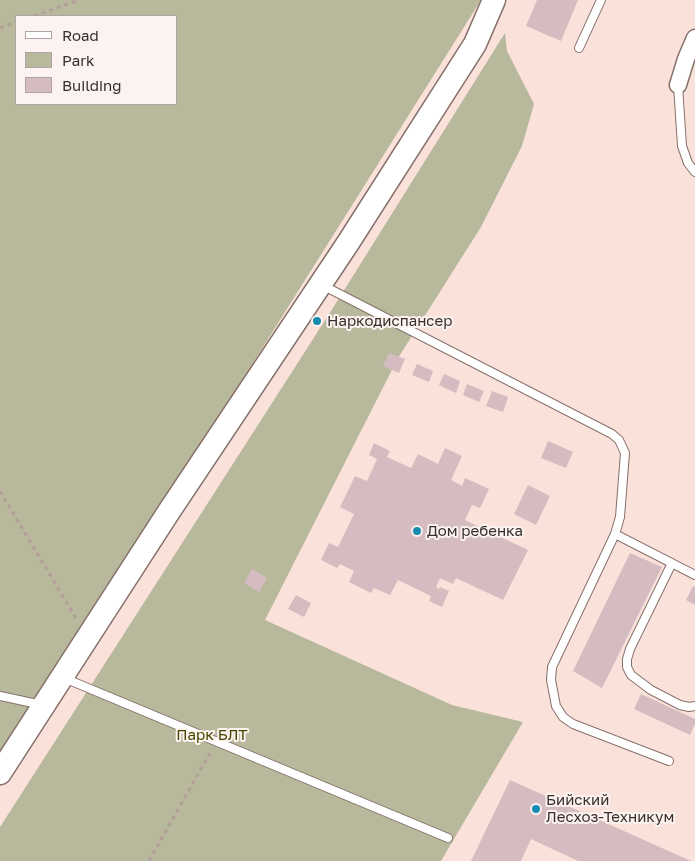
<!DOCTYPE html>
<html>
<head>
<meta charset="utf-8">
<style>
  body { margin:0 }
  #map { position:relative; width:695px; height:861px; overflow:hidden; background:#fae2da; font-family:"Golos Text",sans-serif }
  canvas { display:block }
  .legend { position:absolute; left:15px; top:15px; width:162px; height:90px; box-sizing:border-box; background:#fcf2ef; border:1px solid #aea4a1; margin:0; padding:6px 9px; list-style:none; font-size:15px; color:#382f2c }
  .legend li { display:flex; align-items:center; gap:10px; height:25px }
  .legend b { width:25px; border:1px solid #aea4a1 }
</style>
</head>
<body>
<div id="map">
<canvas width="695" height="861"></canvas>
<ul class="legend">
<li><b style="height:6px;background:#fff"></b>Road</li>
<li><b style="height:14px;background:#b8b89c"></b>Park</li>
<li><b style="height:14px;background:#d4bcc1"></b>Building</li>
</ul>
</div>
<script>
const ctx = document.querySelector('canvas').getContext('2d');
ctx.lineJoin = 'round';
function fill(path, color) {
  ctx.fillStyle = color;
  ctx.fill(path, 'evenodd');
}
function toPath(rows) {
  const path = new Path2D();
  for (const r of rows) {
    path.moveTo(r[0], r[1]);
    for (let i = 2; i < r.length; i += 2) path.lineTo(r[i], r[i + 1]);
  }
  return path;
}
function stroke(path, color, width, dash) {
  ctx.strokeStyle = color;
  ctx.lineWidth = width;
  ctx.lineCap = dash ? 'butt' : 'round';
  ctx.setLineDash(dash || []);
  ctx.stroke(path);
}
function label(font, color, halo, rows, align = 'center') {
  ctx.font = font + ' "Golos Text",sans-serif';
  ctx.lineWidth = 4;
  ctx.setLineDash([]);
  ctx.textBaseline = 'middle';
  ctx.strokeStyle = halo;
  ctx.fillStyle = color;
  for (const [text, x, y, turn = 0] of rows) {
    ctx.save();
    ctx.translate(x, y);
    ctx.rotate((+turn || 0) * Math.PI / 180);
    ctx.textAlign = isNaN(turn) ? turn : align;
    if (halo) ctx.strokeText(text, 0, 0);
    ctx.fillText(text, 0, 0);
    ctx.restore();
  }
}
const green = toPath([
  [0,0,481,0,84,632,0,754],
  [16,16,176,16,176,104,16,104],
  [505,33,507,51,534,104,522,146,481,227,398,358,265,620,452,705,523,722,441,861,0,861,0,827,331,311]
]);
const building = toPath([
  [537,0,578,0,561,41,526,26],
  [389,353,405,359,399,373,383,366],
  [417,364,433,371,429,382,412,375],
  [444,374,460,381,456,393,439,385],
  [467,384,484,391,479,402,463,395],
  [492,391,508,397,503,412,486,406],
  [548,441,573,452,566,468,541,458],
  [374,443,390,451,387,457,411,468,418,454,438,464,445,448,462,456,451,480,462,486,465,478,489,489,480,508,472,505,465,520,528,550,503,600,456,578,453,584,440,578,436,587,439,589,440,587,449,591,442,607,429,601,431,596,398,580,390,595,374,588,371,593,349,582,354,571,340,564,337,568,321,560,329,543,338,547,354,514,340,507,355,476,367,481,377,459,369,455],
  [528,485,550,496,536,525,514,514],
  [630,553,662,567,602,688,573,671],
  [252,569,267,578,259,592,244,583],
  [693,586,695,587,695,605,686,600],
  [296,595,311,603,304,617,288,609],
  [641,694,695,719,695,724,690,735,634,709],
  [510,780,691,861,578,861,531,839,521,861,471,861]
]);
const path = toPath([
  [34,16,79,0],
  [0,28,16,22],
  [0,491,77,620],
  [149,861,211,751]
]);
const service = toPath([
  [579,48,601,0],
  [678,85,682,146,688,163,695,172],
  [322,285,612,434,619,440,625,453,620,517,615,534,552,667,551,680,556,706,563,717,573,724,669,761],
  [615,534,695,575],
  [672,563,630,649,627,659,627,667,631,675,651,690,680,705,689,707,695,706],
  [64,678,448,838],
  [0,696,42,705]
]);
const minor = toPath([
  [678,85,686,59,695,38]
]);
const secondary = toPath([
  [0,773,168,513,348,243,475,44,494,0]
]);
const markers = [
  [317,321,5,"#188baf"],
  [417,531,5,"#188baf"],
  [536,809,5,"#188baf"]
];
const poiNames = [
  ["Наркодиспансер",327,321],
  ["Дом ребенка",427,531],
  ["Бийский",546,800],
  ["Лесхоз-Техникум",546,817]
];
const parkNames = [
  ["Парк БЛТ",212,735]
];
fill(green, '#b8b89c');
fill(building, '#d4bcc1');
stroke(service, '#86716a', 10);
stroke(minor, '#86716a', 19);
stroke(secondary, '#86716a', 25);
stroke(path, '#b29f99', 3, [4, 4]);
stroke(service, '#fff', 8);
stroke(minor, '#fff', 16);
stroke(secondary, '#fff', 22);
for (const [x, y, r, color] of markers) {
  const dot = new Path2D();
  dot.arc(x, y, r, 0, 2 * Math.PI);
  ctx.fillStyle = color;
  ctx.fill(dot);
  stroke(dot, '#fcf2ef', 2);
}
label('15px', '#382f2c', '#fcf2ef', poiNames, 'left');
label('15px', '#464400', '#fcf2ef', parkNames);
</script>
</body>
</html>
